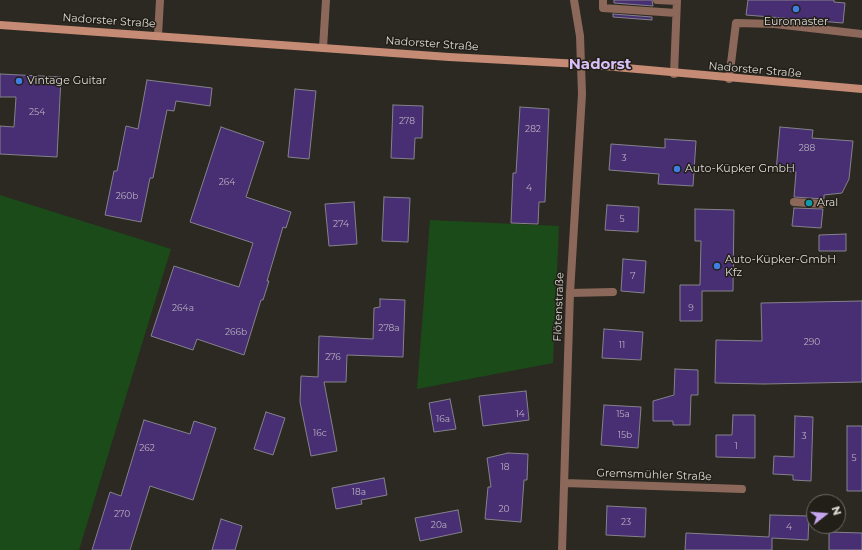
<!DOCTYPE html>
<html>
<head>
<meta charset="utf-8">
<style>
  body { margin:0 }
  #map { position:relative; width:862px; height:550px; overflow:hidden; background:#2c2922; font-family:Montserrat,sans-serif }
  canvas { display:block }
  .north { position:absolute; left:806px; top:494px; width:40px; height:40px; box-sizing:border-box; background:#221f18; border:1px solid #6d6a64; border-radius:50%; rotate:73deg; font-size:11px; font-weight:700; line-height:16px; text-align:center; color:#dedbd7 }
  .north::after { content:''; display:block; margin:auto; width:14px; height:18px; background:#c6a6f0; clip-path:polygon(50% 0,100% 100%,50% 72%,0 100%) }
</style>
</head>
<body>
<div id="map">
<canvas width="862" height="550"></canvas>
<div class="north">N</div>
</div>
<script>
const ctx = document.querySelector('canvas').getContext('2d');
ctx.lineJoin = 'round';
function fill(path, color) {
  ctx.fillStyle = color;
  ctx.fill(path, 'evenodd');
}
function toPath(rows) {
  const path = new Path2D();
  for (const r of rows) {
    path.moveTo(r[0], r[1]);
    for (let i = 2; i < r.length; i += 2) path.lineTo(r[i], r[i + 1]);
  }
  return path;
}
function stroke(path, color, width, dash) {
  ctx.strokeStyle = color;
  ctx.lineWidth = width;
  ctx.lineCap = dash ? 'butt' : 'round';
  ctx.setLineDash(dash || []);
  ctx.stroke(path);
}
function label(font, color, halo, rows, align = 'center') {
  ctx.font = font + ' Montserrat,sans-serif';
  ctx.lineWidth = 3;
  ctx.setLineDash([]);
  ctx.textBaseline = 'middle';
  ctx.strokeStyle = halo;
  ctx.fillStyle = color;
  for (const [text, x, y, turn = 0] of rows) {
    ctx.save();
    ctx.translate(x, y);
    ctx.rotate((+turn || 0) * Math.PI / 180);
    ctx.textAlign = isNaN(turn) ? turn : align;
    if (halo) ctx.strokeText(text, 0, 0);
    ctx.fillText(text, 0, 0);
    ctx.restore();
  }
}
const green = toPath([
  [0,195,171,249,79,550,0,550],
  [430,220,559,226,553,363,417,389]
]);
const building = toPath([
  [614,0,652,0,653,6,614,3,614,0],
  [748,0,834,0,834,2,845,3,843,23,746,15,748,0],
  [613,14,652,17,652,20,613,17,613,14],
  [0,74,61,77,57,157,0,154,0,126,14,127,16,97,0,97,0,74],
  [147,80,212,88,210,106,176,101,174,111,167,110,153,178,150,178,141,222,105,215,114,171,117,171,126,126,138,129,147,80],
  [295,89,316,91,309,159,288,157,295,89],
  [393,105,423,106,422,138,415,138,414,159,391,158,393,105],
  [520,107,549,109,545,202,539,202,538,224,511,223,513,173,516,173,520,107],
  [221,127,264,142,246,197,291,212,286,228,283,227,267,281,269,281,263,300,261,300,244,355,197,339,193,350,151,336,174,266,239,287,253,243,190,222,221,127],
  [780,127,813,130,812,138,853,141,849,179,842,193,824,195,824,199,794,197,796,172,776,171,780,127],
  [665,139,696,141,693,186,658,184,659,174,609,170,611,144,665,148,665,139],
  [384,197,410,198,408,242,382,241,384,197],
  [354,202,357,244,329,246,325,204,354,202],
  [607,205,639,207,638,232,605,230,607,205],
  [794,208,823,209,821,228,792,226,794,208],
  [695,209,734,210,733,291,702,291,702,321,680,321,680,285,700,285,701,241,695,241,695,209],
  [846,234,846,251,819,251,819,235,846,234],
  [623,259,646,261,644,293,621,291,623,259],
  [380,299,405,300,403,357,347,355,346,382,324,382,337,451,311,456,300,402,301,376,318,377,319,336,373,339,374,308,380,307,380,299],
  [862,301,862,382,764,384,715,383,716,340,762,341,761,303,862,301],
  [604,329,643,332,641,360,602,358,604,329],
  [675,369,698,370,698,395,691,395,690,425,673,425,673,421,653,421,653,401,674,395,675,369],
  [526,391,529,420,483,426,479,396,526,391],
  [450,399,456,429,434,432,429,403,450,399],
  [604,405,641,407,638,448,601,445,604,405],
  [266,412,285,418,273,455,254,449,266,412],
  [733,415,755,415,755,458,716,457,716,435,732,435,733,415],
  [795,416,813,417,811,481,793,480,793,475,773,474,774,456,794,457,795,416],
  [144,420,190,434,194,421,216,428,193,500,150,486,130,550,92,550,110,492,121,496,144,420],
  [847,426,862,426,862,491,847,491,847,426],
  [508,453,528,454,527,480,524,480,521,522,485,519,488,487,491,487,487,458,508,453],
  [384,478,387,495,361,500,362,504,336,509,332,488,384,478],
  [607,506,646,508,645,537,606,535,607,506],
  [458,510,462,532,420,541,415,518,458,510],
  [770,515,809,516,808,540,772,538,772,550,685,550,686,533,769,537,770,515],
  [221,519,242,526,235,550,212,550,221,519],
  [829,532,862,533,862,550,829,550,829,532]
]);
const lane = toPath([
  [603,0,603,8,676,13],
  [657,0,677,1],
  [158,35,160,0],
  [323,48,326,0],
  [674,74,677,0],
  [729,79,736,23,775,24,862,34],
  [794,202,823,204],
  [570,293,613,292]
]);
const street = toPath([
  [565,483,742,489],
  [562,550,570,293,582,94,580,36,574,0]
]);
const secondary = toPath([
  [0,25,449,57,581,64,862,89]
]);
const markers = [
  [796,9,4,"#3f7fe0"],
  [19,81,4,"#3f7fe0"],
  [677,169,4,"#3f7fe0"],
  [809,203,4,"#0f9aa8"],
  [717,266,4,"#3f7fe0"]
];
const numberNames = [
  ["254",37,112],
  ["278",407,121],
  ["282",533,129],
  ["288",807,148],
  ["3",624,158],
  ["264",227,182],
  ["4",529,188],
  ["260b",127,196],
  ["5",622,219],
  ["274",341,224],
  ["7",633,276],
  ["264a",183,308],
  ["9",691,308],
  ["278a",389,328],
  ["266b",236,332],
  ["290",812,342],
  ["11",622,345],
  ["276",333,357],
  ["14",520,414],
  ["15a",623,414],
  ["16a",443,419],
  ["16c",320,433],
  ["15b",625,435],
  ["3",804,436],
  ["1",736,446],
  ["262",147,448],
  ["5",854,458],
  ["18",505,467],
  ["18a",359,492],
  ["20",504,509],
  ["270",122,514],
  ["23",626,522],
  ["20a",439,525],
  ["4",789,527]
];
const streetNames = [
  ["Nadorster Straße",109,21,4],
  ["Nadorster Straße",432,44,4],
  ["Nadorster Straße",755,70,5],
  ["Flötenstraße",559,307,-88],
  ["Gremsmühler Straße",654,475,2]
];
const poiNames = [
  ["Euromaster",796,22,"center"],
  ["Vintage Guitar",27,81],
  ["Auto-Küpker GmbH",685,169],
  ["Aral",817,203],
  ["Auto-Küpker-GmbH",725,260],
  ["Kfz",725,273]
];
const districtNames = [
  ["Nadorst",600,65]
];
fill(green, '#1a4b19');
fill(building, '#482e73');
stroke(building, '#84828b', 1);
stroke(lane, '#8c685a', 8);
stroke(street, '#8c685a', 8);
stroke(secondary, '#c58b74', 8);
for (const [x, y, r, color] of markers) {
  const dot = new Path2D();
  dot.arc(x, y, r, 0, 2 * Math.PI);
  ctx.fillStyle = color;
  ctx.fill(dot);
  stroke(dot, '#221f18', 1.5);
}
label('9px', '#b8b0be', null, numberNames);
label('11px', '#dedbd7', '#221f18', streetNames);
label('11px', '#dedbd7', '#221f18', poiNames, 'left');
label('bold 15px', '#d8c1f8', '#221f18', districtNames);
</script>
</body>
</html>
